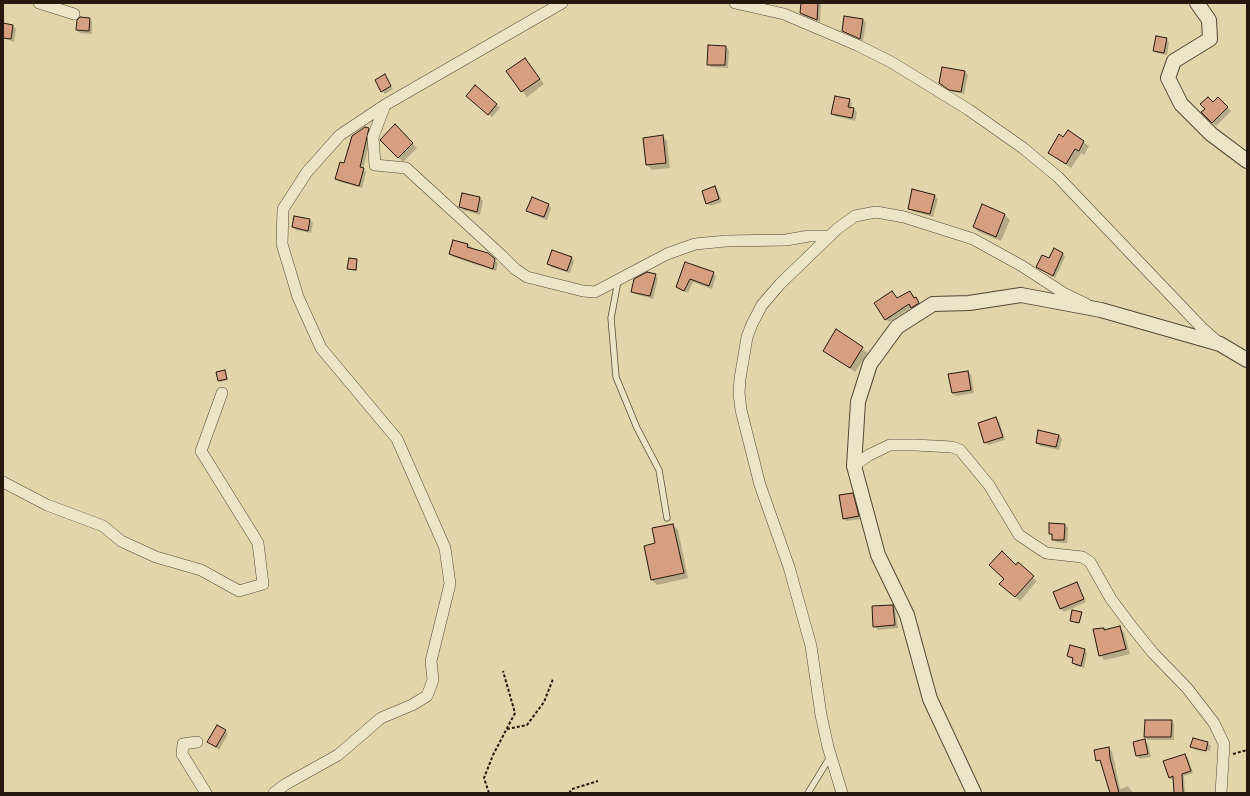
<!DOCTYPE html>
<html>
<head>
<meta charset="utf-8">
<style>
  body { margin:0 }
  #map { position:relative; width:1250px; height:796px; overflow:hidden; background:#e1d5a9; font-family:"Libre Bodoni",serif }
  canvas { display:block }
  .frame { position:absolute; inset:0; border:4px solid #26180f; pointer-events:none }
</style>
</head>
<body>
<div id="map">
<canvas width="1250" height="796"></canvas>
<div class="frame"></div>
</div>
<script>
const ctx = document.querySelector('canvas').getContext('2d');
ctx.lineJoin = 'round';
function fill(path, color) {
  ctx.fillStyle = color;
  ctx.fill(path, 'evenodd');
}
function toPath(rows) {
  const path = new Path2D();
  for (const r of rows) {
    path.moveTo(r[0], r[1]);
    for (let i = 2; i < r.length; i += 2) path.lineTo(r[i], r[i + 1]);
  }
  return path;
}
function stroke(path, color, width, dash) {
  ctx.strokeStyle = color;
  ctx.lineWidth = width;
  ctx.lineCap = dash ? 'butt' : 'round';
  ctx.setLineDash(dash || []);
  ctx.stroke(path);
}
const shadow = toPath([
  [802,3,821,3,820,22,804,16,801,13],
  [845,17,863,19,866,23,863,41,843,31],
  [89,19,92,22,92,34,80,33,77,30],
  [4,24,13,26,16,29,14,42,3,38],
  [1166,39,1169,42,1167,55,1157,53,1154,50],
  [726,47,729,50,728,68,711,67,708,64],
  [525,59,544,84,527,97,508,72],
  [965,72,968,75,964,94,953,92,940,83],
  [384,75,393,89,385,94,382,91],
  [475,86,500,108,492,117,470,99],
  [1218,98,1231,111,1216,126,1203,112],
  [849,100,852,103,851,108,857,112,855,121,835,116,832,113],
  [395,125,417,148,403,162,382,140],
  [368,129,372,132,363,169,366,172,362,188,340,182,337,179],
  [1068,132,1089,146,1084,155,1081,153,1071,168,1049,153],
  [662,136,667,141,670,168,652,170,647,165],
  [715,187,718,191,722,202,710,206,707,203],
  [935,196,938,199,933,217,912,211,909,208],
  [480,198,483,201,480,215,463,210,460,207],
  [548,204,551,208,547,220,531,214,528,210],
  [983,206,1005,215,1010,220,1001,241,979,232,974,227],
  [295,217,310,220,313,223,311,233,296,230,293,227],
  [454,241,468,245,495,260,498,263,496,271,453,257,450,253],
  [1063,254,1065,257,1055,278,1037,267],
  [571,257,574,261,570,273,551,267,548,264],
  [357,260,357,271,349,270,348,268],
  [686,263,713,273,716,276,712,289,693,282,688,293,680,290,677,287],
  [655,275,658,278,653,299,635,294,632,291],
  [910,292,922,306,915,310,912,307,889,322,886,319,897,299],
  [836,331,868,353,855,372,824,350],
  [225,371,228,380,220,382,217,373],
  [968,372,971,375,974,393,956,396,953,393],
  [996,418,999,421,1005,440,988,445,985,442],
  [1059,435,1062,439,1059,450,1040,446,1037,442],
  [852,494,855,497,861,519,847,521,844,518],
  [673,525,678,530,688,578,657,585,652,580],
  [1065,525,1068,528,1067,543,1056,542,1050,533],
  [1016,566,1037,581,1020,601,1005,588],
  [1077,583,1086,602,1064,612,1061,609],
  [892,606,895,609,898,628,878,630,874,626],
  [1081,613,1080,623,1072,622],
  [1120,627,1124,632,1130,654,1105,660,1100,656,1104,629,1105,631],
  [1084,649,1087,653,1084,668,1076,666,1073,663,1073,660,1068,656],
  [1171,721,1174,724,1174,740,1148,740,1145,737],
  [225,731,228,734,219,750,208,742],
  [1145,741,1148,744,1151,757,1140,759,1137,756],
  [1207,743,1211,746,1210,751,1194,747,1194,749,1209,754,1195,750,1192,747],
  [1108,748,1112,751,1120,789,1128,786,1133,793,1112,793,1102,763,1097,760],
  [1185,755,1188,758,1193,773,1184,776,1185,793,1175,793,1175,779,1172,780,1170,778]
]);
const building = toPath([
  [801,3,818,3,817,20,800,13,801,3],
  [844,16,863,19,860,39,842,31,844,16],
  [80,17,90,18,89,31,76,30,77,20,80,17],
  [3,23,13,25,11,39,3,38,3,23],
  [1156,36,1167,38,1164,53,1153,51,1156,36],
  [708,45,726,46,725,65,707,65,708,45],
  [525,58,540,79,521,92,506,71,525,58],
  [942,67,965,71,961,92,949,90,939,83,942,67],
  [385,74,391,86,381,92,375,80,385,74],
  [475,85,497,104,488,115,466,96,475,85],
  [835,96,850,99,848,107,854,108,852,118,831,114,835,96],
  [1208,97,1213,102,1218,97,1228,107,1212,123,1201,112,1205,109,1200,104,1208,97],
  [395,124,413,143,398,158,380,140,395,124],
  [365,127,369,128,360,167,364,168,359,186,335,179,340,162,344,163,352,136,365,127],
  [1068,130,1084,141,1079,151,1075,149,1066,164,1048,153,1059,134,1063,137,1068,130],
  [663,135,666,163,646,165,643,138,663,135],
  [715,186,719,199,706,204,702,191,715,186],
  [912,189,935,195,930,214,908,209,912,189],
  [462,193,480,197,477,212,459,207,462,193],
  [532,197,549,204,544,217,526,211,532,197],
  [982,204,1005,214,996,237,973,227,982,204],
  [294,216,310,219,308,231,292,227,294,216],
  [453,240,468,244,467,247,488,253,495,259,493,269,449,254,453,240],
  [1054,248,1063,253,1053,276,1036,267,1042,255,1049,258,1054,248],
  [552,250,572,257,567,271,547,264,552,250],
  [349,258,357,259,356,270,347,269,349,258],
  [685,262,714,272,709,286,690,279,684,291,676,287,685,262],
  [647,272,656,274,650,296,631,292,634,279,647,272],
  [892,291,897,298,910,291,914,298,916,297,919,303,911,308,909,304,885,320,874,303,892,291],
  [836,329,863,347,850,368,823,351,836,329],
  [225,370,227,379,218,381,216,372,225,370],
  [968,371,971,390,952,393,948,374,968,371],
  [996,417,1003,437,984,443,978,423,996,417],
  [1038,430,1059,435,1056,447,1036,443,1038,430],
  [853,493,859,516,843,519,839,495,853,493],
  [1049,523,1065,524,1064,540,1052,540,1052,534,1049,534,1049,523],
  [673,524,684,573,651,580,644,546,655,543,652,528,673,524],
  [1002,551,1016,565,1018,562,1034,576,1015,597,999,584,1004,579,989,565,1002,551],
  [1077,582,1084,599,1060,609,1053,592,1077,582],
  [893,605,895,625,873,627,872,606,893,605],
  [1072,610,1082,612,1079,623,1070,621,1072,610],
  [1120,626,1126,649,1099,656,1093,629,1104,628,1104,630,1120,626],
  [1070,645,1085,649,1081,666,1072,663,1073,658,1067,656,1070,645],
  [1145,720,1172,720,1171,737,1144,737,1145,720],
  [217,725,226,730,216,747,207,742,217,725],
  [1193,738,1208,742,1206,751,1190,747,1193,738],
  [1145,739,1148,754,1136,756,1133,742,1145,739],
  [1109,747,1110,758,1119,793,1110,793,1100,760,1096,761,1094,750,1109,747],
  [1185,754,1191,771,1182,774,1183,793,1174,793,1173,776,1169,778,1163,761,1185,754]
]);
const path = toPath([
  [507,729,527,725,544,702,553,679],
  [1233,754,1247,750],
  [489,793,484,778,493,755,515,713,503,671],
  [569,793,572,789,598,781]
]);
const service = toPath([
  [618,281,611,318,616,377,637,428,659,470,667,518],
  [808,793,830,757]
]);
const minor = toPath([
  [39,3,74,14],
  [735,3,784,14,857,45,891,62,969,110,1023,148,1058,177,1201,327,1219,343],
  [385,105,373,137,375,165,406,168,501,255,515,269,527,277,583,291,595,292,667,254,695,244,726,241,786,240,809,236,830,236],
  [854,466,869,455,890,445,915,445,952,447,960,450,989,485,1019,535,1046,553,1082,557,1090,562,1111,599,1132,627,1153,653,1187,688,1214,723,1224,744,1221,793],
  [3,482,47,505,103,526,121,541,156,557,201,570,239,591,263,584,258,543,201,451,222,393],
  [197,742,183,744,182,754,206,793],
  [274,793,286,784,338,755,381,718,412,705,427,696,433,680,431,661,450,584,445,548,397,439,321,348,298,297,282,244,283,209,307,172,340,135,385,105,562,3],
  [842,793,828,747,821,715,811,646,789,567,760,485,741,410,739,393,740,379,747,337,752,324,762,305,780,284,837,229,855,216,876,212,904,217,973,239,1022,266,1065,294,1086,304]
]);
const tertiary = toPath([
  [1197,3,1209,20,1210,39,1174,61,1168,78,1181,104,1211,134,1247,161],
  [974,793,930,699,907,615,878,555,854,466,858,402,870,364,897,327,933,304,969,303,1021,295,1101,310,1220,344,1247,360]
]);
fill(shadow, '#0003');
fill(building, '#d69f7f');
stroke(building, '#26180f', 1);
stroke(service, '#554736', 7);
stroke(minor, '#554736', 12);
stroke(tertiary, '#554736', 16);
stroke(path, '#26180f', 2, [3, 2]);
stroke(service, '#ece4c7', 5.5);
stroke(minor, '#ece4c7', 11);
stroke(tertiary, '#ece4c7', 14);
</script>
</body>
</html>
